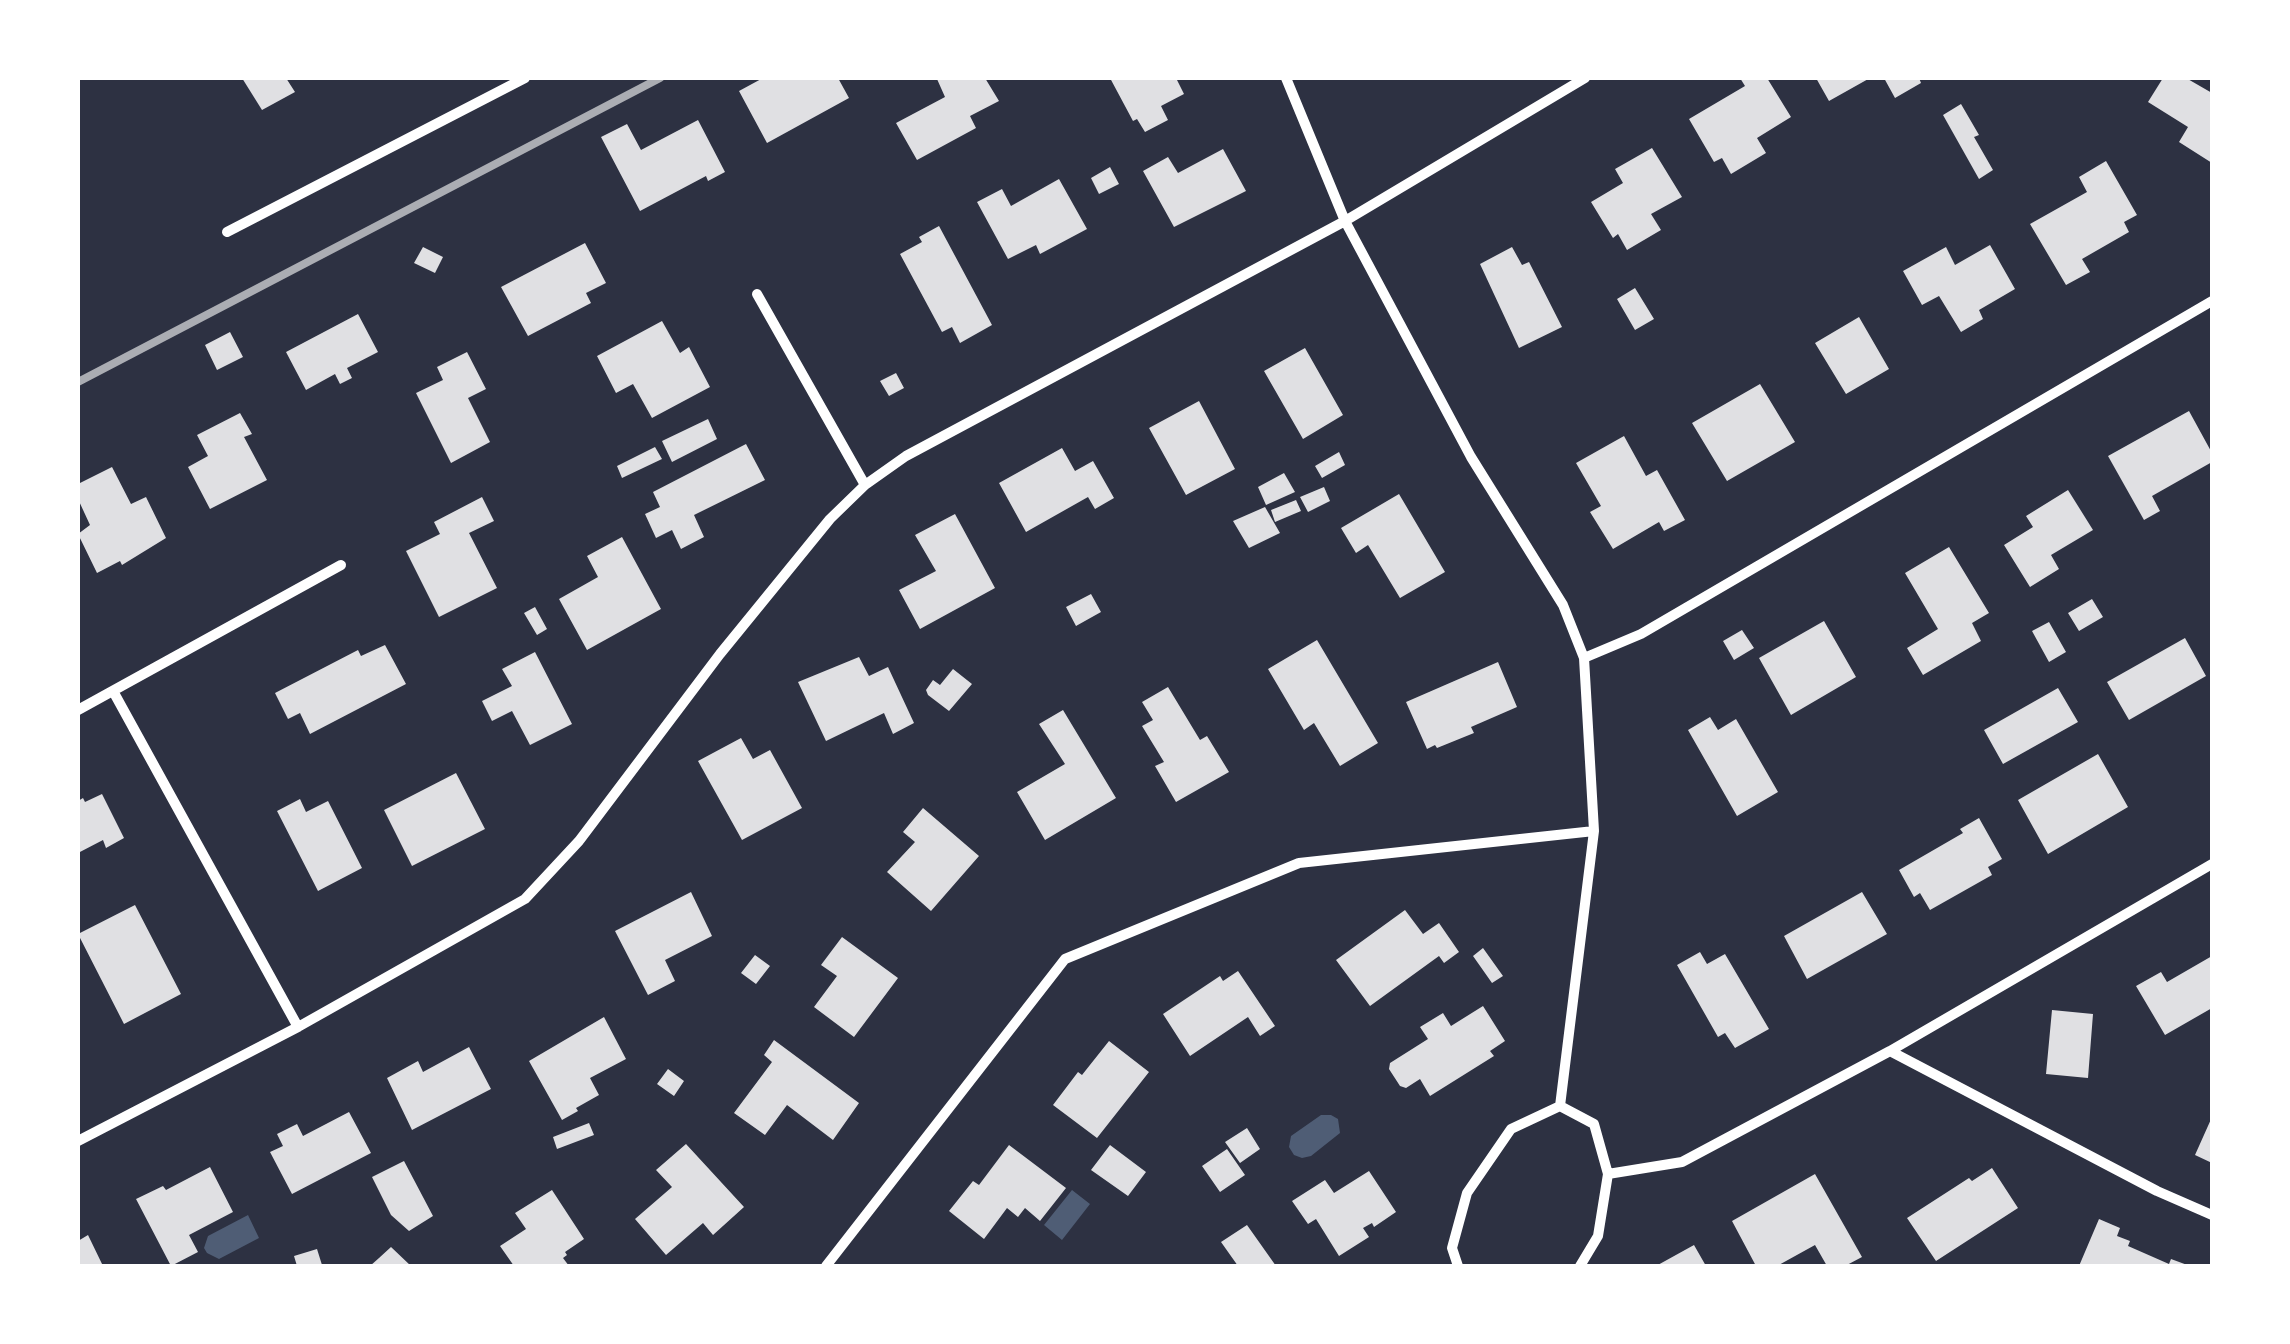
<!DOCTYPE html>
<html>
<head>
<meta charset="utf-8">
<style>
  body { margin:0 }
  #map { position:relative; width:2290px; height:1344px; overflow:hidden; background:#2d3142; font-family:"Roboto Condensed",sans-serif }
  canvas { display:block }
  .frame { position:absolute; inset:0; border:80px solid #fff; pointer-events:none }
</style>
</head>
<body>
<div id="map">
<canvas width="2290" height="1344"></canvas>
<div class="frame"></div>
</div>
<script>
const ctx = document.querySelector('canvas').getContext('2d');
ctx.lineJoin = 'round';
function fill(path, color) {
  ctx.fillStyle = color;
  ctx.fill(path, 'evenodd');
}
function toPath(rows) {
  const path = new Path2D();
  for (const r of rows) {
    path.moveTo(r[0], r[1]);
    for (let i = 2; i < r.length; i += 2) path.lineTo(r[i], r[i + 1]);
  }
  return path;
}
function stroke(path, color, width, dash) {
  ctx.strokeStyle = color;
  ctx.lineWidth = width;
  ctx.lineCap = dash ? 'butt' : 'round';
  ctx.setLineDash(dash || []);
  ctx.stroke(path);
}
const water = toPath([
  [1321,1115,1331,1115,1338,1119,1340,1133,1311,1156,1302,1158,1294,1155,1289,1147,1291,1136],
  [1072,1190,1090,1204,1062,1240,1044,1225],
  [248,1215,259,1238,219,1259,207,1253,204,1248,208,1236]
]);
const building = toPath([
  [242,78,286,78,295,92,262,110],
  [763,78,838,78,849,98,767,143,739,91],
  [940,78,985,78,999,101,970,116,976,128,917,160,896,123,945,97,937,79],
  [1110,78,1176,78,1184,94,1161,106,1168,120,1145,132,1137,119,1133,121],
  [1740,78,1767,78,1791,117,1757,138,1766,153,1731,174,1722,158,1714,162,1689,119,1745,86],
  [1816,78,1870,78,1829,101],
  [1884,78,1919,78,1921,83,1895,98],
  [2163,78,2186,78,2212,93,2212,163,2179,142,2188,127,2148,102],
  [1961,104,1979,135,1974,137,1993,170,1979,179,1943,115],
  [698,120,725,172,708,181,706,176,640,211,601,137,627,124,641,150],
  [1652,148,1682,197,1651,214,1661,230,1627,250,1618,234,1613,238,1591,202,1623,183,1615,169],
  [1223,149,1246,191,1174,227,1143,171,1168,157,1178,173],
  [2106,161,2137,215,2124,222,2129,232,2082,259,2090,272,2066,285,2030,224,2087,192,2079,177],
  [1110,167,1119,184,1099,194,1091,178],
  [1059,179,1087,229,1040,254,1036,245,1008,259,977,202,1002,189,1011,206],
  [939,226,992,325,960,343,952,327,942,332,900,254,922,242,919,237],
  [585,243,606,283,586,293,591,303,528,336,501,287],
  [1990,245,2015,289,1979,310,1983,319,1961,332,1939,296,1922,305,1903,271,1946,247,1955,265],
  [423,247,443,257,435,273,414,263],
  [1512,247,1522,265,1529,262,1562,327,1519,348,1480,264],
  [1635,288,1654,319,1635,330,1617,299],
  [358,314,378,352,347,368,352,378,340,384,335,374,306,390,286,352],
  [1859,317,1889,369,1846,394,1815,343],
  [662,321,680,353,689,347,710,387,652,418,633,384,616,393,597,356],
  [230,332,243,357,217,370,205,345],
  [1305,348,1343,415,1303,439,1264,371],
  [467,352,486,389,468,398,490,442,451,463,416,393,443,380,437,367],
  [896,373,904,388,889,396,880,381],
  [1760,384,1795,442,1727,481,1692,423],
  [1199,401,1235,469,1186,495,1149,428],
  [2189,411,2212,453,2212,462,2152,496,2160,511,2144,520,2108,456],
  [240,413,252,434,244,437,267,480,210,509,188,467,208,456,197,435],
  [708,419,717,439,672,462,662,441],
  [1624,436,1646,476,1657,470,1685,520,1664,531,1659,522,1613,549,1590,512,1601,506,1576,463],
  [746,444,765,480,694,515,704,537,681,549,672,530,656,538,645,514,660,507,653,492],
  [655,447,662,459,622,478,617,466],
  [1062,448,1075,471,1093,461,1114,498,1095,509,1088,497,1026,532,999,483],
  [1339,452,1345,465,1322,478,1315,466],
  [112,467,131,504,146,497,166,538,122,565,120,561,97,573,78,534,90,525,78,499,78,484],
  [1284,473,1295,492,1266,505,1258,487],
  [1324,487,1330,501,1308,512,1300,497],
  [2068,490,2093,530,2051,555,2059,569,2030,587,2004,545,2033,527,2026,516],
  [1399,494,1445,572,1400,598,1368,545,1356,553,1341,528],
  [482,497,494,521,469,533,497,588,439,617,406,551,440,534,434,522],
  [1296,500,1301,511,1275,522,1271,510],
  [1265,507,1280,533,1249,548,1233,521],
  [955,514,995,588,920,629,899,590,936,571,915,535],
  [622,537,661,609,587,650,559,599,598,577,587,556],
  [1949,547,1989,613,1972,623,1981,641,1923,675,1907,648,1938,629,1905,573],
  [1091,594,1101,612,1076,626,1066,607],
  [2092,599,2103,617,2079,631,2068,613],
  [535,607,547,629,537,635,524,613],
  [1824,621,1856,677,1791,715,1759,658],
  [2049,622,2066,652,2049,662,2032,631],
  [1742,630,1754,648,1734,660,1723,641],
  [2185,638,2206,676,2129,720,2107,682],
  [1317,640,1378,743,1340,766,1314,723,1304,730,1268,669],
  [385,645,406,684,310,734,300,713,288,719,275,693,358,650,361,656],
  [535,652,572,724,530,745,512,711,492,721,482,701,512,686,502,669],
  [859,657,869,676,888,667,914,723,893,734,884,713,826,741,798,682],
  [1498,662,1517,707,1471,727,1474,733,1437,748,1435,745,1427,749,1406,702],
  [953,669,972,684,949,711,928,695,926,690,933,680,940,685],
  [1168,687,1200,740,1207,736,1229,772,1176,802,1155,766,1164,762,1142,726,1153,720,1142,702],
  [2058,688,2078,722,2003,764,1984,730],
  [1063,710,1116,798,1045,840,1017,792,1065,764,1039,724],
  [1710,717,1718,730,1736,719,1778,792,1737,816,1688,730],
  [741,738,753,759,770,750,802,808,742,840,698,761],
  [2098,754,2128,807,2048,854,2018,800],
  [456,773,485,829,412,866,384,810],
  [102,794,124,838,106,848,103,840,78,853,78,801,83,798,85,802],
  [300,799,306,812,328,801,362,868,318,891,277,811],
  [923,808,979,856,931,911,887,872,915,842,903,832],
  [1979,818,2002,859,1988,867,1992,875,1930,910,1920,893,1914,897,1899,870,1963,833,1960,829],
  [691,892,712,936,665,960,675,981,648,995,615,931],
  [1862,892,1887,934,1807,979,1784,936],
  [135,905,181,994,124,1024,78,934],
  [1405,910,1423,934,1439,923,1459,952,1444,963,1439,956,1370,1006,1336,960],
  [842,937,898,978,854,1037,814,1007,837,976,821,965],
  [1483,948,1503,976,1492,983,1473,956],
  [1700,952,1707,964,1725,954,1769,1029,1735,1048,1725,1033,1718,1037,1677,965],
  [755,955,770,966,756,984,741,973],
  [2212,956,2212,1008,2165,1035,2136,986,2161,972,2167,982],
  [1238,971,1275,1026,1260,1036,1248,1017,1190,1056,1163,1014,1220,976,1223,981],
  [1483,1006,1505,1041,1490,1051,1494,1056,1430,1096,1420,1079,1406,1088,1400,1086,1389,1069,1390,1063,1428,1039,1420,1027,1443,1013,1451,1026],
  [2052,1010,2093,1014,2088,1078,2046,1074],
  [604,1017,626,1059,590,1078,599,1095,576,1108,578,1111,562,1120,529,1061],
  [774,1040,859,1103,833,1140,787,1105,765,1135,734,1113,772,1062,764,1055],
  [1109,1041,1149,1072,1097,1138,1053,1105,1078,1072,1082,1075],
  [469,1047,491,1089,412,1130,387,1078,418,1061,423,1072],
  [668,1069,684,1081,674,1096,657,1084],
  [349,1112,371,1153,292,1194,270,1152,283,1146,277,1134,297,1124,303,1136],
  [2212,1117,2212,1163,2195,1155],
  [589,1123,594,1135,557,1149,553,1137],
  [1247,1128,1260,1149,1240,1163,1225,1142],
  [686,1144,744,1207,713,1235,703,1223,666,1255,635,1219,672,1187,656,1170],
  [1009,1145,1066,1188,1040,1221,1025,1208,1018,1217,1007,1208,984,1239,949,1211,973,1181,979,1185],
  [1110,1145,1146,1172,1128,1196,1091,1170],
  [1227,1149,1245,1175,1220,1192,1202,1166],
  [404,1161,433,1216,409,1231,391,1215,372,1177],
  [210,1167,233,1212,189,1235,198,1252,171,1266,136,1199,163,1186,166,1190],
  [1992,1168,2018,1208,1936,1261,1907,1218,1969,1178,1972,1181],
  [1369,1171,1396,1212,1374,1227,1372,1223,1363,1228,1369,1237,1339,1256,1316,1219,1308,1224,1292,1201,1325,1180,1334,1193],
  [1815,1174,1862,1257,1845,1266,1827,1266,1815,1245,1777,1266,1756,1266,1732,1221],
  [552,1190,584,1239,565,1252,567,1255,563,1258,569,1266,514,1266,500,1246,526,1229,515,1213],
  [2099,1219,2120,1228,2117,1236,2130,1241,2128,1246,2169,1264,2171,1259,2190,1266,2079,1266],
  [1247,1225,1276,1266,1238,1266,1221,1242],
  [88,1235,103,1266,78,1266,78,1241],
  [1694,1245,1706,1266,1656,1266],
  [391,1247,411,1266,370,1266,379,1258],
  [317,1249,322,1265,297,1266,294,1256]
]);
const minor = toPath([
  [1286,78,1345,221,1471,457,1563,605,1584,658,1594,831,1560,1106],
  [227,232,525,78],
  [757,294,865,485],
  [1584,658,1641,634,2212,301],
  [113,691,298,1027],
  [78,710,341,565],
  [1890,1051,2157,1191,2212,1215],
  [78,1141,298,1027,525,899,579,841,720,654,830,519,865,485,906,456,1345,221,1585,78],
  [1608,1174,1682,1162,1890,1051,2212,864],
  [826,1266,1065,959,1299,863,1594,831],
  [1458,1266,1452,1248,1467,1193,1511,1129,1560,1106,1594,1124,1608,1174,1598,1236,1580,1266]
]);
const rail = toPath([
  [78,382,660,78]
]);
fill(water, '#4f5d75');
fill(building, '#e0e0e3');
stroke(minor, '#fff', 10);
stroke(rail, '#abadb3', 8);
</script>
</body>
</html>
